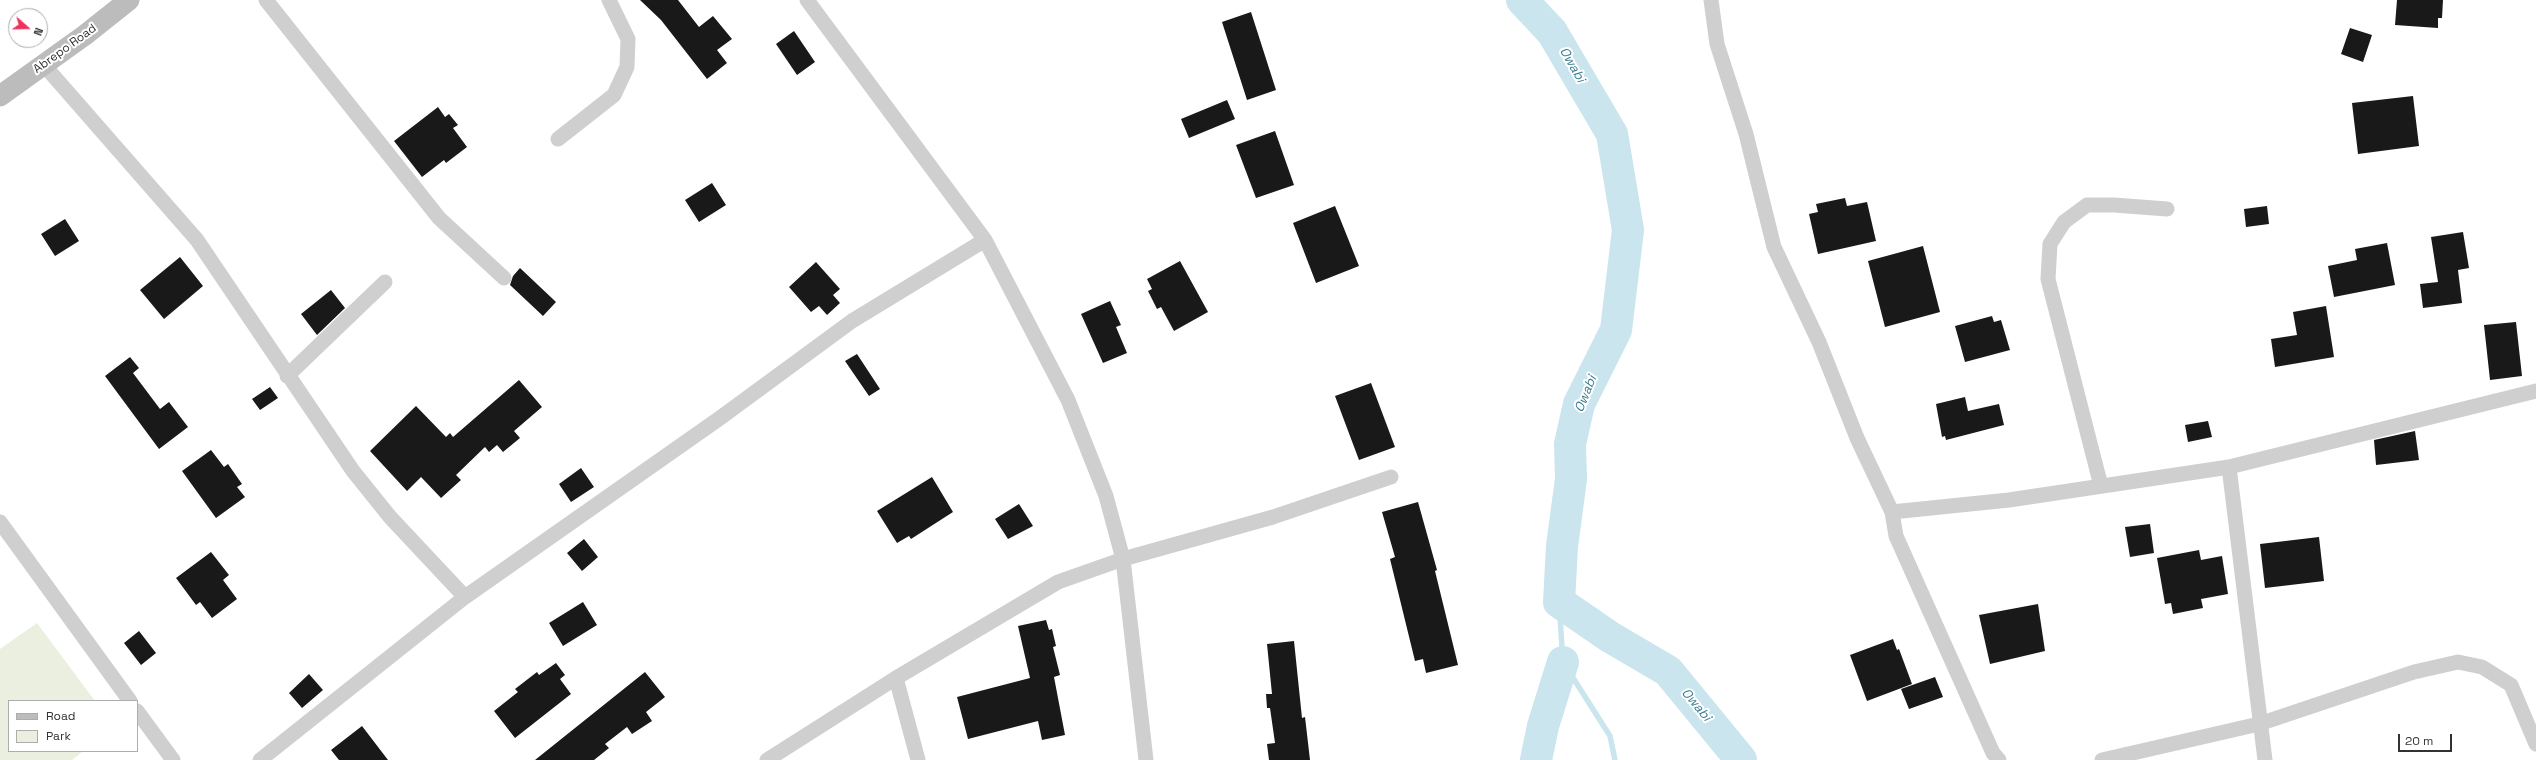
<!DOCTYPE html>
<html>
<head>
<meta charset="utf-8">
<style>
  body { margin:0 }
  #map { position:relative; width:2536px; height:760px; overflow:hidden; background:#fff; font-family:"Space Grotesk",sans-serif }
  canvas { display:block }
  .legend { position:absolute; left:8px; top:700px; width:130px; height:52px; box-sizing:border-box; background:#fff; border:1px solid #adadad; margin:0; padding:5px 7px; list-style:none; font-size:12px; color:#323232 }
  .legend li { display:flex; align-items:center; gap:8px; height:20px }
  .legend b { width:20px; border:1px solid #adadad }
  .north { position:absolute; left:8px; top:8px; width:40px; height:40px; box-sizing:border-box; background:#fff; border:1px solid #adadad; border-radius:50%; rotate:110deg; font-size:11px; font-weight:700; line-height:16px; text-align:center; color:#323232 }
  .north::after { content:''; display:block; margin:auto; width:14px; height:18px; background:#ec325d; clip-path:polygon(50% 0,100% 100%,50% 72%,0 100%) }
  .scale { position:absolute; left:2398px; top:734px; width:54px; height:18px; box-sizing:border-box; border:2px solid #323232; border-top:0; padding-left:5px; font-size:12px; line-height:14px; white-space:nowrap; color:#323232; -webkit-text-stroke:3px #fff; paint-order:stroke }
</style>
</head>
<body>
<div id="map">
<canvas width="2536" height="760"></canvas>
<ul class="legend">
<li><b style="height:5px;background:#bcbcbc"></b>Road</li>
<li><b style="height:11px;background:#eaefe0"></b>Park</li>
</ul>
<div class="north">N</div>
<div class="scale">20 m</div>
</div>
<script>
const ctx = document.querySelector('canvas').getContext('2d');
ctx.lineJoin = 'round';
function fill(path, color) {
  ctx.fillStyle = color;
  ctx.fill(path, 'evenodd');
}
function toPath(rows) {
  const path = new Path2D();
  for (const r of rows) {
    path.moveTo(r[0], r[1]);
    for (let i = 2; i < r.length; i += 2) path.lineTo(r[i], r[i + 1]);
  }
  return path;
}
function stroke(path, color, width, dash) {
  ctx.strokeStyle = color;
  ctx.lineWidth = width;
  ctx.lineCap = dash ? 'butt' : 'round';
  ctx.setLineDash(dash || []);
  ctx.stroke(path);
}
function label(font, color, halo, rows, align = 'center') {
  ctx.font = font + ' "Space Grotesk",sans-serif';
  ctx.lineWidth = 4;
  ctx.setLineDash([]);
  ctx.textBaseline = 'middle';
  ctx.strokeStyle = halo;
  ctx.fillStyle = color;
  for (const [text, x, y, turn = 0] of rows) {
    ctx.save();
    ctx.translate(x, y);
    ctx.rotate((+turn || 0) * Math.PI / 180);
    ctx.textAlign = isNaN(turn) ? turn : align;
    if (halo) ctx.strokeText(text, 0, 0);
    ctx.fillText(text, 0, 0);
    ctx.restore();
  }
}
const green = toPath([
  [37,623,95,701,9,701,9,751,83,751,72,760,0,760,0,649]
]);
const stream = toPath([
  [1559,602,1563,662,1610,736,1615,760]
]);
const river = toPath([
  [1522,0,1552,32,1612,134,1628,230,1616,330,1579,404,1570,444,1571,479,1562,546,1559,602,1610,637,1668,671,1741,760],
  [1536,760,1543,726,1563,662]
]);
const building = toPath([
  [640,0,678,0,699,27,713,16,732,39,717,50,727,63,707,79,661,20],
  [2397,0,2443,0,2442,18,2438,18,2438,28,2395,25],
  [1251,12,1276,90,1247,100,1222,22],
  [2350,28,2372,35,2363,62,2341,54],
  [794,31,815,62,797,75,776,44],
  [2413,96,2419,146,2358,154,2352,103],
  [1227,100,1235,119,1189,138,1181,119],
  [438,107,445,117,449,114,458,125,453,128,467,147,446,163,444,160,422,177,394,141],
  [1275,131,1294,185,1256,198,1236,145],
  [712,183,726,205,699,222,685,200],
  [1845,198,1847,206,1867,202,1876,241,1818,254,1809,214,1818,212,1816,204],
  [1335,206,1359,266,1316,283,1293,223],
  [2267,206,2269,224,2246,227,2244,209],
  [65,219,79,241,55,256,41,234],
  [2463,232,2469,268,2458,270,2462,303,2423,308,2420,284,2438,282,2431,237],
  [2387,243,2395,285,2334,297,2328,266,2357,260,2355,249],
  [1923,246,1940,312,1885,327,1868,261],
  [180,257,203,286,164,319,140,290],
  [1180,261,1208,312,1174,331,1161,307,1157,309,1148,291,1152,289,1147,279],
  [816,262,840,289,833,295,840,303,827,315,819,306,811,312,789,287],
  [520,268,556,302,543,316,510,285,513,276],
  [331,290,345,308,317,335,301,314],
  [1110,301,1121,325,1116,327,1127,353,1103,363,1081,314],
  [2326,306,2334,357,2275,367,2271,339,2297,335,2293,312],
  [1992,316,1994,322,2001,320,2010,350,1965,362,1955,326],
  [2516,322,2522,376,2490,380,2484,325],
  [857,354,880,389,869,396,845,361],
  [130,357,139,368,133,373,160,409,169,402,188,427,159,449,105,376],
  [519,380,542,407,514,431,520,438,503,452,497,445,489,452,485,447,456,475,461,480,441,498,421,477,407,491,370,451,416,406,446,437,450,433,453,437],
  [1371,383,1395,447,1359,460,1335,396],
  [270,387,278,398,260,410,252,399],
  [1965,397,1968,411,1999,404,2004,425,1946,440,1945,436,1942,437,1936,404],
  [2208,421,2212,437,2188,442,2185,425],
  [2415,431,2419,460,2376,465,2374,440],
  [211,450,224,467,228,464,242,484,237,487,245,497,216,518,182,471],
  [581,468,594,487,571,502,559,484],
  [932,477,953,512,911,539,909,536,897,543,877,511],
  [1418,502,1437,570,1435,571,1458,665,1426,673,1423,659,1415,661,1390,559,1395,557,1382,512],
  [1019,504,1033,526,1008,539,995,519],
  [2150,524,2154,553,2130,557,2125,527],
  [2319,537,2324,581,2265,588,2260,544],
  [584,539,598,557,582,571,567,553],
  [2199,550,2201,560,2222,556,2228,594,2201,599,2203,608,2173,614,2171,603,2165,604,2157,558],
  [211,552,229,575,223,580,237,599,212,618,200,602,196,605,176,578],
  [583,602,597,625,563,646,549,623],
  [2038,604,2045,651,1990,664,1979,615],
  [1046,620,1049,630,1052,629,1056,646,1053,647,1060,675,1054,677,1065,735,1042,740,1038,721,968,739,957,697,1030,678,1018,626],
  [139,631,156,653,141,665,124,643],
  [1893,639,1897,650,1899,649,1912,684,1867,701,1850,655],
  [1294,641,1302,718,1305,717,1310,760,1269,760,1267,744,1275,743,1270,708,1267,708,1266,694,1272,694,1267,644],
  [556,663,565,675,560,679,571,694,515,738,494,711,518,692,515,689,537,672,539,675],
  [645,672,665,697,646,712,652,721,632,734,627,727,605,744,609,748,594,760,535,760],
  [309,674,323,690,302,708,289,693],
  [1935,677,1943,697,1909,709,1901,689],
  [362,726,388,760,339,760,331,750]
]);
const street = toPath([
  [266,0,439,218,504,278],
  [807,0,985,240,1068,400,1106,496,1123,559,1146,760],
  [1711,0,1717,44,1746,134,1774,247,1819,342,1857,438,1892,512,1896,536,1993,753,1999,760],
  [44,65,197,240,353,471,390,517,465,597],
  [558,139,614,95,627,67,628,39,609,0],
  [287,376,385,282],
  [2229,467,2265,760],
  [2101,486,2048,279,2050,244,2064,222,2087,205,2114,205,2167,209],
  [1892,512,2009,500,2229,467,2536,391],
  [0,522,130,701],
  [896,678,918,760],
  [137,711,173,760],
  [260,760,465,597,720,418,852,321,985,240],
  [767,760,896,678,1058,582,1123,559,1273,517,1391,477],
  [2102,760,2259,724,2414,672,2458,662,2482,667,2511,685,2536,744]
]);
const secondary = toPath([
  [0,96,85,35,129,0]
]);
const streetNames = [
  ["Abrepo Road",65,49,-36]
];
const waterNames = [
  ["Owabi",1572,65,60],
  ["Owabi",1586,394,-68],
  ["Owabi",1696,705,50]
];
fill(green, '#eaefe0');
stroke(stream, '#cae5ed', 5.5);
stroke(river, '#cae5ed', 32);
fill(building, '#191919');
stroke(street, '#cfcfcf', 15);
stroke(secondary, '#bcbcbc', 21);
label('12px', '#323232', '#fff', streetNames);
label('italic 13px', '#3a7d92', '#fff', waterNames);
</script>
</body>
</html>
